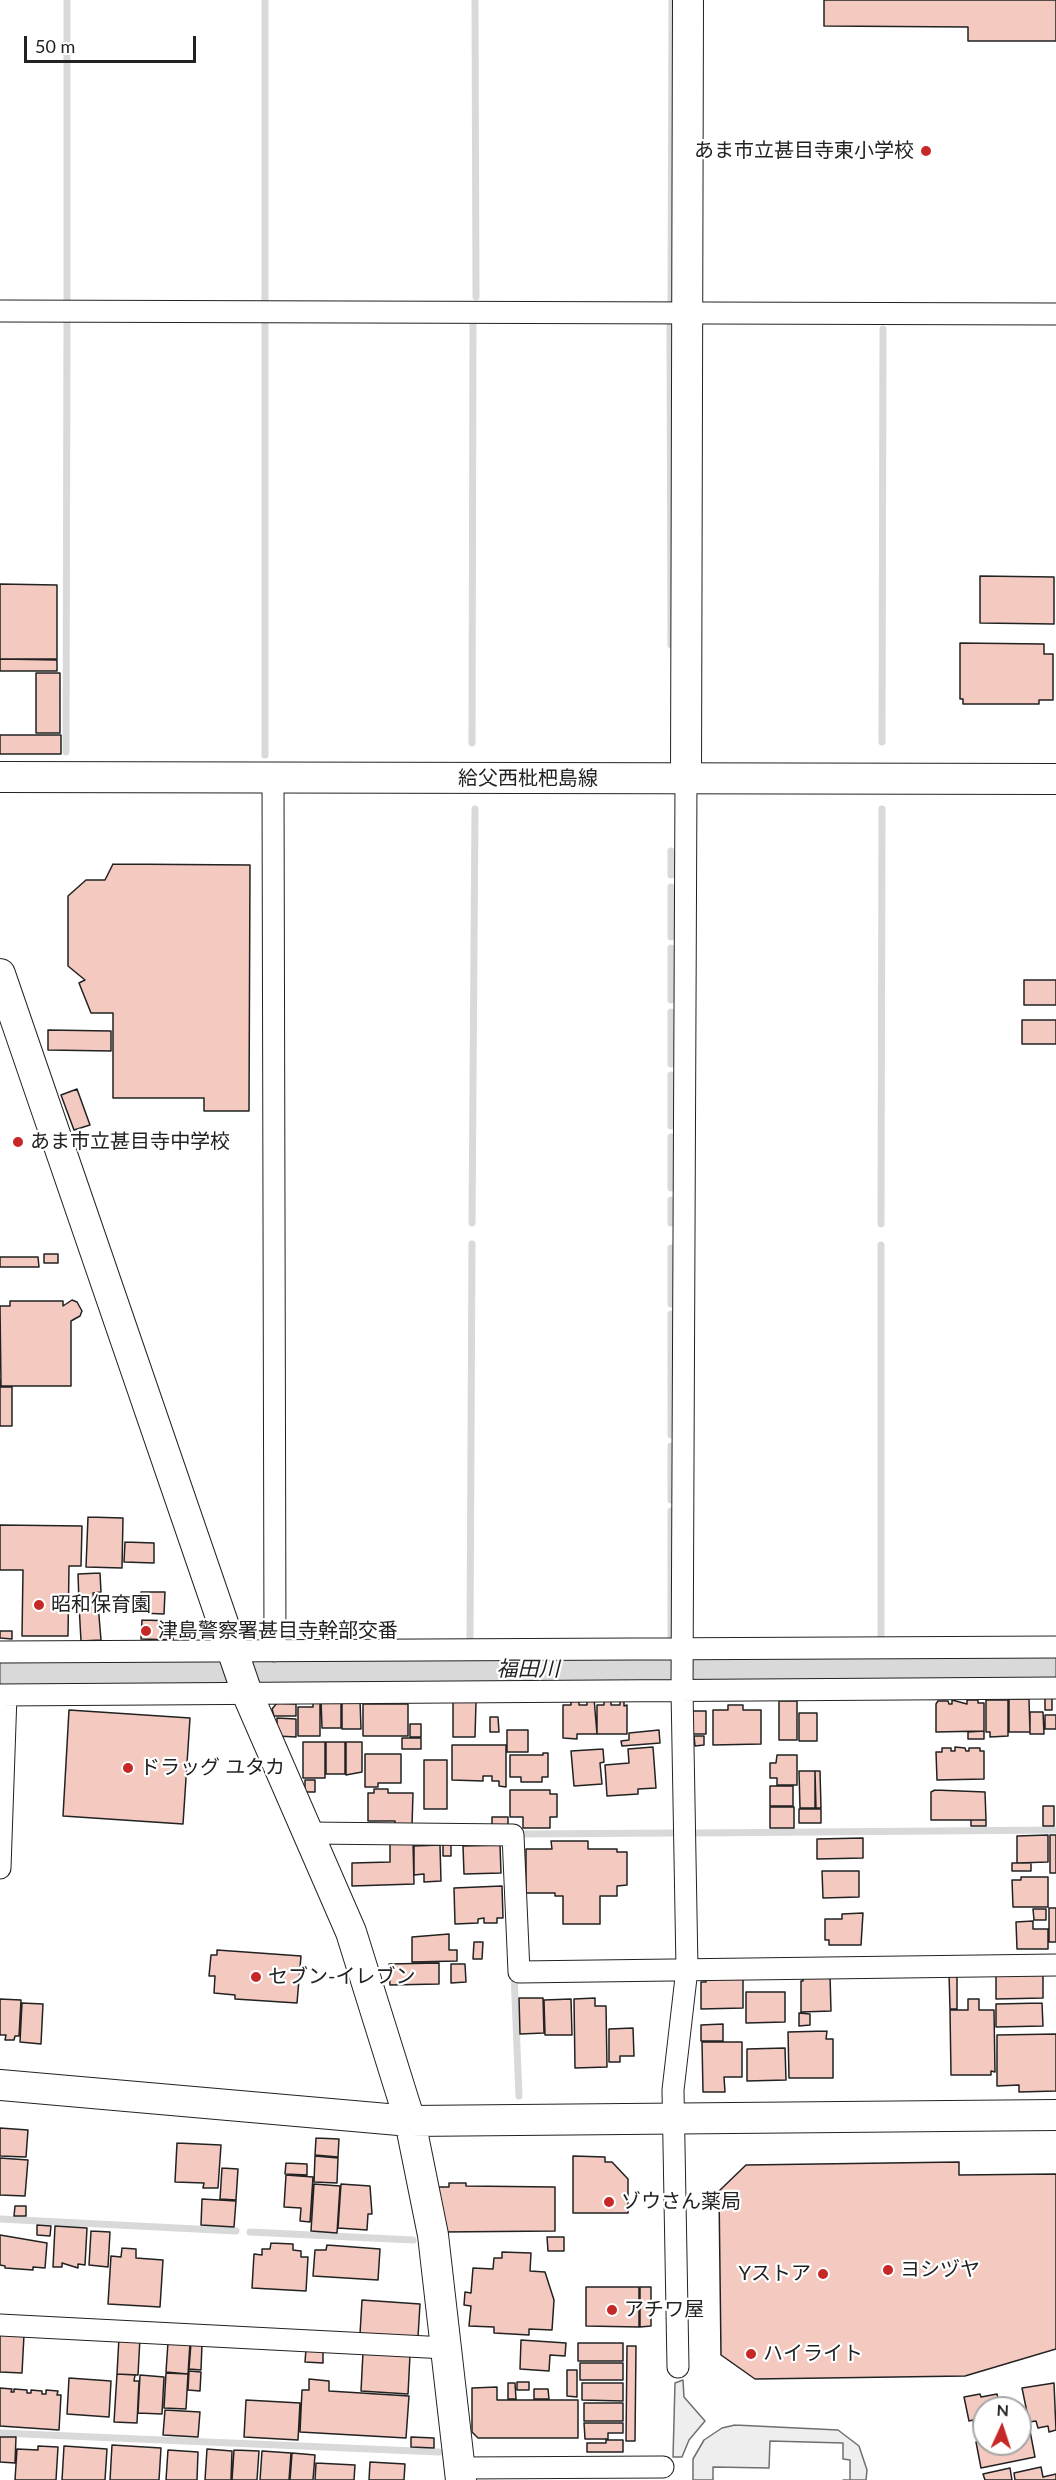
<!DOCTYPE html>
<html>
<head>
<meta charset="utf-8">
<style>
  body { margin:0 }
  #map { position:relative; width:1056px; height:2480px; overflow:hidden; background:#fff; font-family:Lato,sans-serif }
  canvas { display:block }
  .north { position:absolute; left:972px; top:2396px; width:60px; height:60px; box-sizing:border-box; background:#fff; border:2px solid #a7a7a7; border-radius:50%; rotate:3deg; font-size:16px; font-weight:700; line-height:24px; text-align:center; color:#222 }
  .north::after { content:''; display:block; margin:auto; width:21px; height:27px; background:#c62828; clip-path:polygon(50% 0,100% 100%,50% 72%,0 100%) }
  .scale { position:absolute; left:24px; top:36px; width:172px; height:27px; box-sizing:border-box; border:3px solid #222; border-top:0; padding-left:8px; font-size:18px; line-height:21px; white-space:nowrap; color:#222; -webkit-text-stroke:4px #fff; paint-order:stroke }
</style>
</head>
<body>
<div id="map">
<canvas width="1056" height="2480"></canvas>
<div class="north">N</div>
<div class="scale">50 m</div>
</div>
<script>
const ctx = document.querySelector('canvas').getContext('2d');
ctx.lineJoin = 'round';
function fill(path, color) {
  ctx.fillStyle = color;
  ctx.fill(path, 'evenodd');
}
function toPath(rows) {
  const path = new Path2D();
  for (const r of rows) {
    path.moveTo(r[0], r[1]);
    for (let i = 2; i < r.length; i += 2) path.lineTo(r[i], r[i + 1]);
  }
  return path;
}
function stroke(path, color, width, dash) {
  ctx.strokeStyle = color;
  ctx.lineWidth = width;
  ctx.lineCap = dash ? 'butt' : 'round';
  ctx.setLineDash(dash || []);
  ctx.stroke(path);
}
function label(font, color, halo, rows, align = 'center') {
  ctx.font = font + ' Lato,"Noto Sans JP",sans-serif';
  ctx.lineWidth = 4.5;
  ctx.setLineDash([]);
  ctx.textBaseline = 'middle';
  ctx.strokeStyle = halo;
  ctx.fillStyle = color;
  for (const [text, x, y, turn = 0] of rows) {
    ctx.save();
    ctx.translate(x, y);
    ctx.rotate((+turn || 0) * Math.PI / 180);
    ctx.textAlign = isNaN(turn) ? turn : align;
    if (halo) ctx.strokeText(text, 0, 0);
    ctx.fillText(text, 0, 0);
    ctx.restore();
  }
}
const green = toPath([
  [683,2380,684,2397,705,2421,689,2440,682,2457,673,2457,675,2383,683,2380],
  [735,2425,838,2430,859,2446,867,2470,866,2480,843,2480,850,2480,850,2460,843,2459,843,2443,770,2441,769,2468,713,2467,713,2480,693,2480,693,2459,704,2440,722,2428,735,2425]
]);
const water = toPath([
  [1056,1656,1056,1679,0,1685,0,1662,1056,1656]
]);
const stream = toPath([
  [67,0,67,301],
  [475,0,476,297],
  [671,303,672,0],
  [265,304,265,0],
  [261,319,265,319,265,755],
  [667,320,670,320,671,645],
  [882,742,883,329],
  [472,743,473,320],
  [66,752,67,319],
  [671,875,671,851],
  [671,887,671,937],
  [671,948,671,1000],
  [671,1012,671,1064],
  [671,1126,671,1075],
  [671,1188,671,1137],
  [671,1200,671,1223],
  [472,1223,475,809],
  [881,1224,882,809],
  [671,1248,671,1304],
  [671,1314,671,1435],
  [671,1500,671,1446],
  [671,1511,671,1636],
  [881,1635,881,1245],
  [470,1638,472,1244],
  [697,1833,1056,1830],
  [521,1834,673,1833],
  [514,1973,519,2096],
  [0,2219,236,2231],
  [250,2232,413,2240],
  [0,2433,439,2452]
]);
const building = toPath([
  [824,0,1056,0,1056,41,968,41,968,27,824,26,824,0],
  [980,576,1054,577,1054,624,980,623,980,576],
  [0,584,57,585,57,659,0,659,0,584],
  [960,643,1044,644,1044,654,1053,654,1053,700,1039,700,1039,704,963,704,963,699,960,699,960,643],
  [0,659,57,660,57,671,0,671,0,659],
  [36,673,60,673,60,733,36,733,36,673],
  [0,735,61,735,61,754,0,754,0,735],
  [113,864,250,865,249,1111,204,1111,204,1098,113,1098,113,1013,91,1013,79,983,85,980,68,966,68,896,86,880,105,880,113,864],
  [1024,980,1056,980,1056,1005,1024,1005,1024,980],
  [1022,1020,1056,1020,1056,1044,1022,1044,1022,1020],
  [48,1030,111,1031,111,1051,48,1050,48,1030],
  [77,1089,90,1125,74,1130,61,1095,77,1089],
  [44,1254,58,1254,58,1263,44,1263,44,1254],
  [0,1257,38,1257,39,1267,0,1267,0,1257],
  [72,1300,77,1302,82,1311,80,1316,71,1321,71,1386,1,1386,0,1306,10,1306,10,1301,63,1301,63,1306,72,1300],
  [0,1380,1,1387,12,1387,12,1426,0,1426,0,1380],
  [88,1517,123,1518,122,1568,86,1567,88,1517],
  [0,1525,82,1526,81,1566,69,1566,68,1636,22,1636,23,1570,0,1570,0,1525],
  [125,1542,154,1543,154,1563,124,1562,125,1542],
  [100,1573,101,1592,93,1593,94,1602,79,1603,78,1574,100,1573],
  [141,1592,165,1592,164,1614,140,1613,141,1592],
  [98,1604,101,1640,81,1641,79,1605,98,1604],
  [142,1620,174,1621,173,1640,141,1639,142,1620],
  [0,1631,12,1631,12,1639,0,1638,0,1631],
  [1045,1697,1052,1697,1052,1710,1045,1710,1045,1697],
  [571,1698,579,1698,579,1705,587,1705,587,1698,594,1698,597,1734,577,1734,577,1739,563,1738,563,1705,571,1705,571,1698],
  [604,1699,611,1699,611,1705,620,1705,620,1699,624,1699,624,1706,627,1705,627,1734,597,1734,597,1705,604,1705,604,1699],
  [1009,1699,1029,1699,1030,1732,1009,1732,1009,1699],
  [321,1700,341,1700,341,1728,322,1728,321,1700],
  [360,1700,361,1729,342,1729,342,1701,360,1700],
  [952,1700,967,1704,967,1700,978,1700,978,1703,984,1703,984,1731,936,1732,936,1704,938,1701,948,1701,949,1704,952,1704,952,1700],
  [986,1700,1008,1700,1008,1736,990,1737,990,1732,986,1732,986,1700],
  [313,1701,320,1701,320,1736,298,1736,298,1707,313,1707,313,1701],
  [779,1701,797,1701,797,1740,779,1740,779,1701],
  [453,1702,476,1702,475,1737,453,1737,453,1702],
  [277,1703,296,1704,296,1716,274,1716,272,1709,277,1703],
  [363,1704,408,1704,408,1736,363,1736,363,1704],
  [728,1705,743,1705,743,1710,761,1710,761,1744,713,1745,713,1710,728,1710,728,1705],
  [69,1710,190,1718,183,1824,63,1816,69,1710],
  [690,1711,706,1711,706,1734,690,1734,690,1711],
  [1030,1712,1043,1712,1044,1734,1030,1734,1030,1712],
  [799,1713,817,1713,817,1741,799,1741,799,1713],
  [1045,1715,1056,1715,1056,1729,1045,1729,1045,1715],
  [490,1717,498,1717,499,1732,490,1732,490,1717],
  [277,1718,296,1719,296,1737,277,1736,277,1718],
  [410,1724,421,1724,421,1737,410,1737,410,1724],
  [507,1730,528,1730,528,1752,507,1752,507,1730],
  [659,1730,660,1743,622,1746,621,1741,629,1740,629,1733,659,1730],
  [984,1731,984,1739,968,1739,968,1732,984,1731],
  [694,1736,704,1736,704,1745,695,1746,694,1736],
  [402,1738,421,1738,421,1749,402,1749,402,1738],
  [303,1742,325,1742,325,1778,303,1778,303,1742],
  [326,1742,345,1742,345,1774,326,1774,326,1742],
  [346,1742,362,1742,362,1772,346,1775,346,1742],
  [452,1745,506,1745,506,1787,499,1786,499,1781,492,1781,492,1776,483,1776,483,1781,452,1780,452,1745],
  [653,1747,656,1788,638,1789,638,1794,607,1796,605,1765,629,1763,628,1749,653,1747],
  [955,1747,965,1748,966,1751,969,1751,969,1748,980,1748,980,1751,984,1751,984,1779,937,1780,936,1752,942,1752,942,1748,951,1748,951,1751,955,1751,955,1747],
  [603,1749,604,1762,600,1763,602,1784,574,1786,571,1751,603,1749],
  [543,1753,548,1753,548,1777,542,1777,542,1782,521,1782,521,1777,510,1777,510,1755,543,1755,543,1753],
  [365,1754,401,1754,401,1783,378,1783,378,1787,365,1787,365,1754],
  [777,1755,797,1755,797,1785,777,1785,777,1778,770,1778,770,1763,776,1763,777,1755],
  [424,1760,447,1760,447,1809,424,1809,424,1760],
  [799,1771,815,1771,815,1808,800,1808,799,1771],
  [815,1771,820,1771,821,1808,816,1808,815,1771],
  [305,1780,315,1780,315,1792,305,1792,305,1780],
  [770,1786,793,1786,793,1806,770,1806,770,1786],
  [374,1789,388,1789,388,1793,413,1793,412,1826,395,1826,395,1821,368,1821,368,1793,374,1793,374,1789],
  [510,1790,550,1790,550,1794,557,1794,557,1817,550,1817,550,1828,523,1828,523,1817,510,1817,510,1790],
  [935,1790,985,1792,986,1820,931,1820,931,1792,935,1790],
  [1043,1806,1054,1806,1054,1826,1043,1826,1043,1806],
  [770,1807,794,1807,794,1828,770,1828,770,1807],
  [799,1809,821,1809,821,1823,799,1823,799,1809],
  [492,1817,508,1817,508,1828,492,1828,492,1817],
  [971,1820,986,1820,986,1826,971,1826,971,1820],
  [1048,1835,1048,1862,1017,1863,1017,1836,1048,1835],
  [1050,1835,1056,1835,1056,1873,1050,1873,1050,1835],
  [863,1838,863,1858,817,1859,817,1839,863,1838],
  [551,1841,588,1841,588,1849,617,1849,617,1852,627,1852,627,1885,617,1886,617,1896,600,1896,600,1924,563,1924,563,1896,555,1896,555,1893,526,1893,526,1849,552,1849,551,1841],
  [390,1842,413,1842,414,1884,352,1886,352,1863,390,1862,390,1842],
  [443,1843,451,1843,451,1856,443,1856,443,1843],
  [440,1845,441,1881,424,1882,424,1874,414,1875,414,1846,440,1845],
  [500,1845,501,1873,464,1874,463,1846,500,1845],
  [1012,1863,1031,1863,1031,1871,1012,1871,1012,1863],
  [822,1871,859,1871,859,1897,823,1898,822,1871],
  [1021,1877,1048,1877,1048,1907,1013,1907,1012,1880,1021,1880,1021,1877],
  [502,1886,503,1918,497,1918,497,1923,484,1923,484,1918,478,1919,478,1923,455,1924,454,1888,502,1886],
  [1049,1908,1056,1908,1056,1942,1049,1942,1049,1908],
  [1033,1909,1046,1909,1046,1920,1034,1920,1033,1909],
  [863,1913,861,1945,829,1945,829,1940,825,1940,825,1919,842,1919,842,1914,863,1913],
  [1033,1921,1033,1929,1048,1929,1048,1949,1017,1949,1016,1922,1033,1921],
  [449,1934,449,1950,457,1950,457,1961,412,1962,412,1937,449,1934],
  [474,1942,483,1942,482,1959,473,1959,474,1942],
  [217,1950,301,1956,297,2003,235,1999,235,1995,214,1993,215,1976,209,1976,211,1955,217,1955,217,1950],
  [439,1963,439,1984,390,1985,389,1964,439,1963],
  [451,1964,465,1964,466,1982,451,1983,451,1964],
  [949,1973,957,1973,957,2009,950,2009,949,1973],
  [1043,1974,1043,1998,996,1999,996,1975,1043,1974],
  [803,1975,830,1975,831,2011,801,2012,801,1981,803,1981,803,1975],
  [743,1976,743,2008,701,2009,701,1982,706,1982,706,1977,743,1976],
  [746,1992,785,1992,785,2022,746,2023,746,1992],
  [519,1998,543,1998,544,2033,520,2034,519,1998],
  [595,1998,595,2006,606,2006,607,2067,575,2068,574,1999,595,1998],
  [0,1999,21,2000,19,2036,15,2036,14,2040,5,2040,6,2035,0,2035,0,1999],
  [571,1999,572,2035,545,2035,544,2000,571,1999],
  [968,1999,979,1999,979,2010,994,2010,995,2072,991,2071,991,2075,951,2075,950,2010,968,2010,968,1999],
  [22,2003,43,2004,41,2044,20,2042,22,2003],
  [1042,2003,1043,2026,996,2027,996,2004,1042,2003],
  [799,2013,810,2014,810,2025,799,2026,799,2013],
  [723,2024,723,2041,701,2041,701,2025,723,2024],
  [633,2028,634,2056,620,2056,620,2062,609,2062,609,2029,633,2028],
  [827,2031,826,2039,833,2039,833,2078,789,2078,788,2032,827,2031],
  [1056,2034,1056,2091,1019,2092,1019,2085,997,2086,997,2035,1056,2034],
  [702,2042,742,2042,742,2077,724,2077,725,2092,703,2092,702,2042],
  [785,2048,786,2080,747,2081,747,2049,785,2048],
  [0,2128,28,2130,26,2157,0,2156,0,2128],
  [316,2138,339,2139,338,2157,315,2155,316,2138],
  [177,2143,221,2145,218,2188,203,2188,204,2183,175,2182,177,2143],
  [315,2156,338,2158,337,2183,314,2182,315,2156],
  [573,2156,605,2157,605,2162,612,2162,628,2179,628,2213,573,2213,573,2156],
  [0,2158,28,2160,25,2196,0,2195,0,2158],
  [959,2162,959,2175,1056,2174,1056,2349,965,2376,755,2379,721,2355,719,2191,746,2165,959,2162],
  [286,2163,307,2164,307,2175,285,2174,286,2163],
  [222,2168,238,2169,236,2200,220,2199,222,2168],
  [286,2175,313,2177,310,2222,300,2221,301,2208,284,2207,286,2175],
  [449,2183,466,2183,466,2186,555,2187,555,2231,442,2232,434,2187,449,2187,449,2183],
  [314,2184,340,2186,337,2233,311,2231,314,2184],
  [341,2184,370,2186,372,2214,368,2214,367,2230,338,2228,341,2184],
  [202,2199,236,2201,234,2227,201,2225,202,2199],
  [15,2206,26,2206,26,2216,14,2216,15,2206],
  [37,2225,51,2226,50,2236,37,2235,37,2225],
  [55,2226,87,2228,85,2265,78,2264,78,2268,62,2263,62,2267,53,2267,55,2226],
  [91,2231,110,2232,108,2267,89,2265,91,2231],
  [0,2235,47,2243,45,2268,33,2267,33,2270,5,2268,5,2266,0,2265,0,2235],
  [547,2237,564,2237,564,2251,548,2251,547,2237],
  [271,2243,293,2244,293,2250,301,2251,301,2257,308,2257,306,2291,252,2288,254,2254,262,2255,262,2249,270,2249,271,2243],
  [327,2245,380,2249,378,2280,313,2276,315,2250,326,2250,327,2245],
  [122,2248,136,2249,136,2258,163,2260,160,2307,108,2304,111,2256,121,2257,122,2248],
  [502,2252,531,2253,530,2271,545,2272,554,2300,552,2330,529,2329,529,2335,494,2333,494,2327,469,2326,471,2306,464,2305,465,2292,471,2293,473,2268,493,2269,494,2258,502,2258,502,2252],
  [586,2287,639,2287,639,2327,586,2326,586,2287],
  [640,2287,651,2287,651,2326,640,2327,640,2287],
  [362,2300,420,2304,418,2337,360,2334,362,2300],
  [0,2334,24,2335,22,2373,0,2372,0,2334],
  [119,2337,140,2338,138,2375,117,2374,119,2337],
  [521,2340,566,2343,565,2356,550,2355,549,2371,520,2369,521,2340],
  [168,2342,190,2343,188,2374,166,2372,168,2342],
  [191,2343,202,2344,201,2370,189,2369,191,2343],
  [578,2343,623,2343,623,2361,578,2361,578,2343],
  [627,2346,636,2346,635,2441,626,2441,627,2346],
  [306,2349,323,2350,323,2363,305,2362,306,2349],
  [363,2352,410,2355,408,2394,361,2391,363,2352],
  [580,2363,623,2363,623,2380,580,2380,580,2363],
  [567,2370,577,2370,577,2397,567,2396,567,2370],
  [189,2371,201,2372,200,2391,188,2390,189,2371],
  [166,2373,188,2374,186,2409,164,2408,166,2373],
  [117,2374,135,2375,134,2381,139,2381,137,2423,114,2422,117,2374],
  [140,2375,164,2377,162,2414,138,2413,140,2375],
  [69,2378,111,2381,109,2417,67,2414,69,2378],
  [309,2379,329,2381,329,2391,409,2396,406,2438,300,2432,302,2390,309,2390,309,2379],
  [517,2382,529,2382,529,2390,517,2390,517,2382],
  [508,2383,515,2383,516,2399,508,2399,508,2383],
  [582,2383,623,2383,623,2401,582,2400,582,2383],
  [1054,2383,1056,2430,1049,2432,1048,2426,1038,2428,1036,2421,1029,2422,1022,2388,1054,2383],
  [497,2387,497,2400,578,2400,578,2438,478,2438,472,2432,472,2388,497,2387],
  [0,2388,12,2389,11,2392,14,2392,14,2389,27,2390,27,2393,31,2393,31,2390,42,2391,42,2394,46,2394,46,2390,58,2391,57,2395,61,2395,59,2430,0,2426,0,2388],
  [534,2389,548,2389,549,2399,534,2399,534,2389],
  [980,2394,981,2397,997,2394,1000,2408,984,2408,984,2423,974,2425,973,2420,969,2421,964,2397,980,2394],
  [246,2400,300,2403,298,2440,244,2437,246,2400],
  [584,2403,623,2403,623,2421,584,2421,584,2403],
  [165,2410,200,2412,198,2437,163,2435,165,2410],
  [584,2423,623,2423,623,2433,608,2433,608,2439,585,2439,584,2423],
  [1030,2431,1035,2457,981,2468,976,2442,1020,2444,1020,2433,1030,2431],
  [0,2437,16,2437,15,2463,0,2462,0,2437],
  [411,2437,434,2438,434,2448,411,2447,411,2437],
  [606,2440,623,2440,623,2452,587,2452,587,2443,606,2443,606,2440],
  [112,2445,161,2448,159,2480,110,2480,112,2445],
  [38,2446,58,2447,56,2480,15,2480,17,2449,38,2450,38,2446],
  [64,2446,107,2449,105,2480,62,2480,64,2446],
  [207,2449,232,2451,231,2480,205,2480,207,2449],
  [168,2450,198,2452,197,2480,166,2480,168,2450],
  [234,2450,259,2451,257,2480,232,2480,234,2450],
  [262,2451,291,2453,289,2480,260,2480,262,2451],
  [292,2453,315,2455,313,2480,290,2480,292,2453],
  [370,2462,405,2464,404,2480,369,2480,370,2462],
  [316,2463,355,2465,354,2480,315,2480,316,2463],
  [1041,2467,1043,2477,1056,2474,1056,2480,1015,2480,1014,2473,1041,2467],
  [1010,2468,1012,2480,985,2480,983,2474,1010,2468]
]);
const street = toPath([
  [0,311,1056,314],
  [273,778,275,1651],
  [0,1652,1056,1647],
  [0,1695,1056,1688],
  [308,1833,513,1835,519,1972,1056,1965],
  [0,1868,6,1695],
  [0,2325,446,2348],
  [678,2367,673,2090,687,1969,682,1690,686,779],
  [460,2468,663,2467]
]);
const secondary = toPath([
  [0,777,1056,779],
  [686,779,688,0],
  [0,974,247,1693,351,1932,410,2121,433,2235,461,2480],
  [0,2085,410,2121,1056,2115]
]);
const markers = [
  [926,151,6,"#c62828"],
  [18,1142,6,"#c62828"],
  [39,1605,6,"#c62828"],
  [146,1631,6,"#c62828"],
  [128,1768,6,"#c62828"],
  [256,1977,6,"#c62828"],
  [609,2202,6,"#c62828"],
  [888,2270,6,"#c62828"],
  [823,2274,6,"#c62828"],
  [612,2310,6,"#c62828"],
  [751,2354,6,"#c62828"]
];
const poiNames = [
  ["あま市立甚目寺東小学校",914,151,"right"],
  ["あま市立甚目寺中学校",30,1142],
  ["昭和保育園",51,1605],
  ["津島警察署甚目寺幹部交番",158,1631],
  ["ドラッグ ユタカ",140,1768],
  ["セブン-イレブン",268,1977],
  ["ゾウさん薬局",621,2202],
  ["ヨシヅヤ",900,2270],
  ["Yストア",811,2274,"right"],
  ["アチワ屋",624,2310],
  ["ハイライト",763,2354]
];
const streetNames = [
  ["給父西枇杷島線",528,779]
];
const waterNames = [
  ["福田川",528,1669]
];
fill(green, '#eee');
stroke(green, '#6f6f6f', 1.5);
fill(water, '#d9d9d9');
stroke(water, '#6f6f6f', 1.5);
stroke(stream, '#d9d9d9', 7);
fill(building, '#f3c9c0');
stroke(building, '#222', 1.5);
stroke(street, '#222', 23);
stroke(secondary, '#222', 32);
stroke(street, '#fff', 21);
stroke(secondary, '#fff', 30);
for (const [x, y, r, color] of markers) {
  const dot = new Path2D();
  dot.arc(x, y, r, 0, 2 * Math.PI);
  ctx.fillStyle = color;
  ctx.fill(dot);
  stroke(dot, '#fff', 2);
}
label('20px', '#222', '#fff', poiNames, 'left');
label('20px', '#222', '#fff', streetNames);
label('italic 21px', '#222', '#fff', waterNames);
</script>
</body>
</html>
